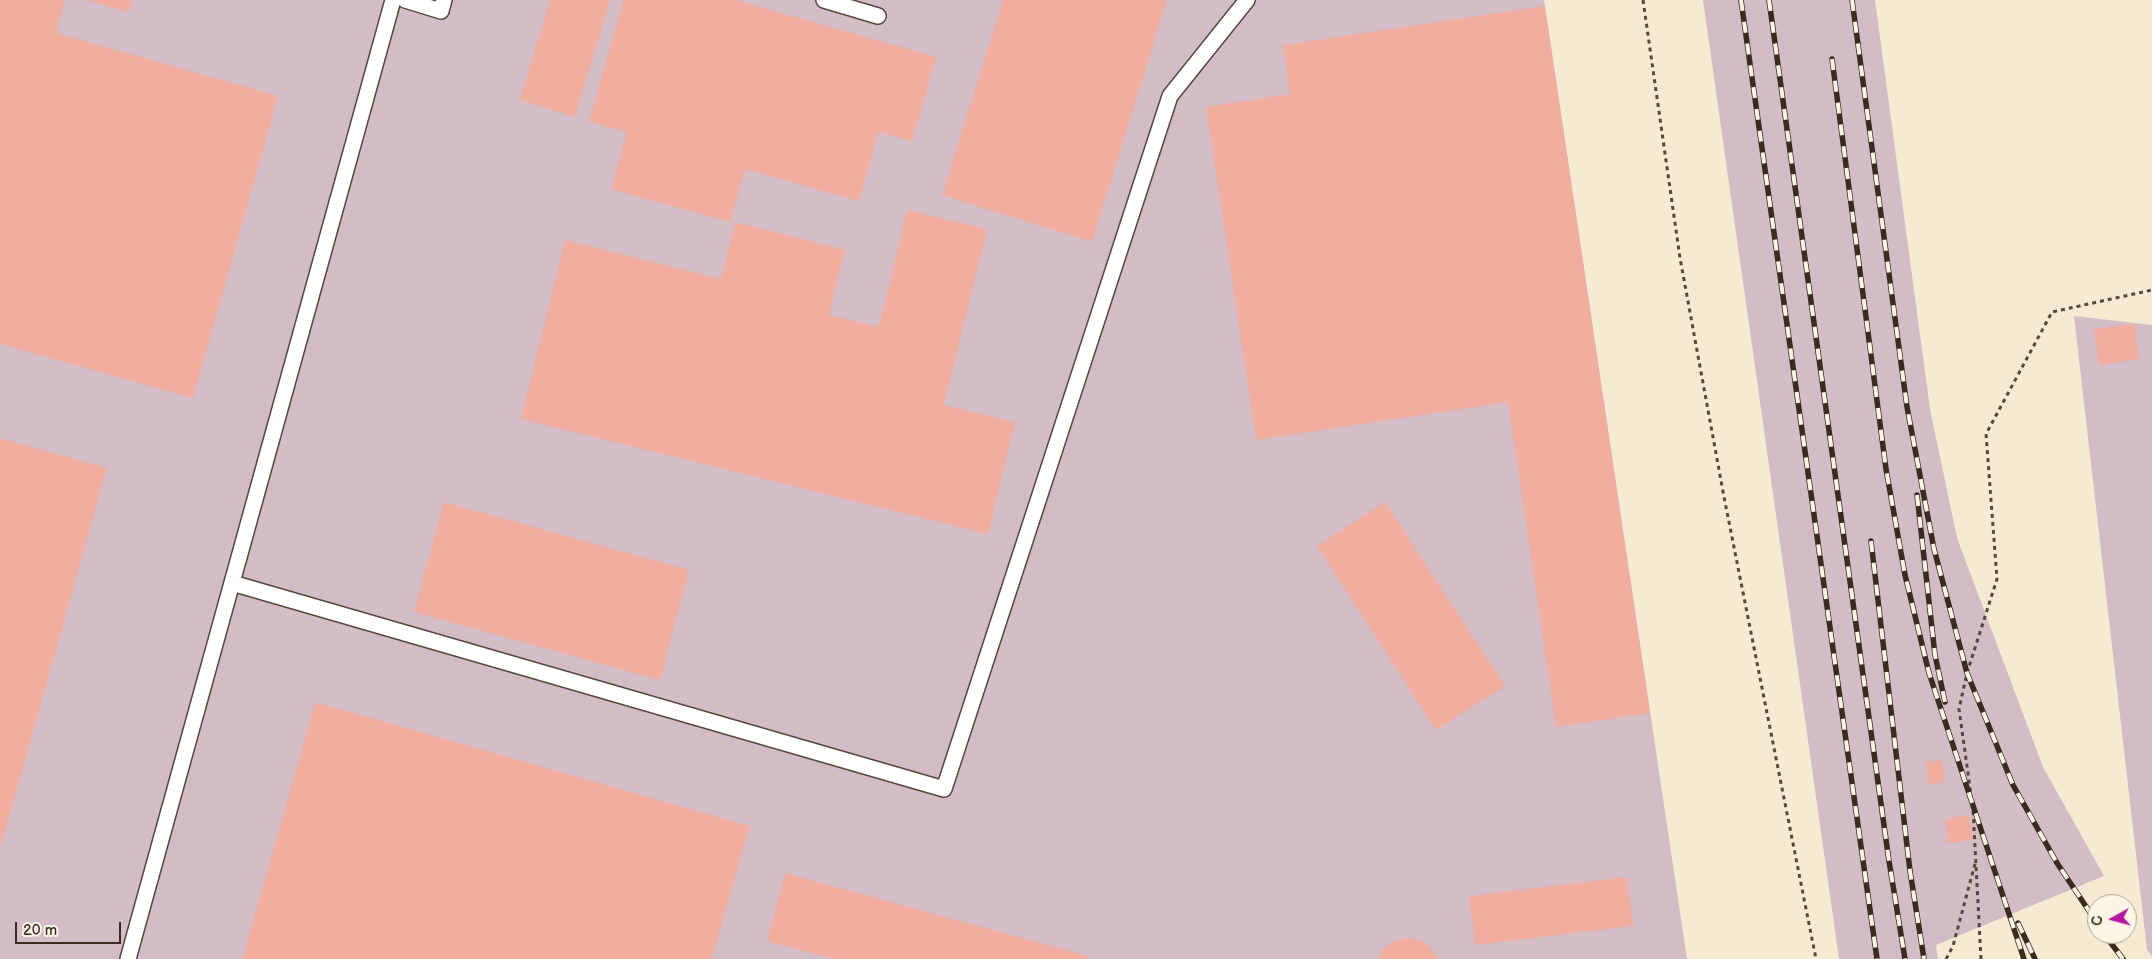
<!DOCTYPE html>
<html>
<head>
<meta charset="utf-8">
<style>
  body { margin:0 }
  #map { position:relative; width:2152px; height:959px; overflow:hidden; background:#f5ebd2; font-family:"Balsamiq Sans",sans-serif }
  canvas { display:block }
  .north { position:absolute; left:2087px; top:894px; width:50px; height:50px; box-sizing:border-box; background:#fcf5e5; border:1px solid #afa495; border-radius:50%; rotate:263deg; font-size:14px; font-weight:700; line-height:20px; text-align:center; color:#3b2a1e }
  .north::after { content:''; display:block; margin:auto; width:18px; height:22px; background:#b5179e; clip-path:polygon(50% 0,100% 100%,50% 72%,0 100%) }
  .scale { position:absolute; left:15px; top:922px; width:106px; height:22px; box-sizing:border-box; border:2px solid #3b2a1e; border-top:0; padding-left:6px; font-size:15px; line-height:18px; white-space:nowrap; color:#3b2a1e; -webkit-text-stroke:4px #fcf5e5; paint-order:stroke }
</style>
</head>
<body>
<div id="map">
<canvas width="2152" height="959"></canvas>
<div class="north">С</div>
<div class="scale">20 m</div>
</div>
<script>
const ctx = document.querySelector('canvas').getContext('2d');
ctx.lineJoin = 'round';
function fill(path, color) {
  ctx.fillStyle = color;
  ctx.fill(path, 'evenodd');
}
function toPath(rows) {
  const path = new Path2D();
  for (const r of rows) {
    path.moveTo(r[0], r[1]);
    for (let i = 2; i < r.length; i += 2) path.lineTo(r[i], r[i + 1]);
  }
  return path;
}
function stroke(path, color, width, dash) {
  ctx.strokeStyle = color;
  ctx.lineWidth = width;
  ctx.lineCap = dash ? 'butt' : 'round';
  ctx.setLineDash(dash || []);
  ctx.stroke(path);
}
const industrial = toPath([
  [0,0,1544,0,1687,959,0,959],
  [1703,0,1875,0,1930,409,1957,538,2043,767,2104,876,1936,945,1938,959,1839,959],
  [2074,316,2152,325,2152,956,2147,950]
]);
const building = toPath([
  [0,0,65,0,56,33,278,96,193,398,0,344],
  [87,0,133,0,129,12],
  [550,0,610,0,575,117,520,100],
  [623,0,736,0,936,57,912,141,878,132,859,201,745,169,730,222,611,189,627,132,589,122],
  [1003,0,1167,0,1092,242,942,195],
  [1545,6,1650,713,1556,727,1508,402,1256,440,1206,107,1290,94,1283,45],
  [907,210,987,229,944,405,1015,422,988,534,521,419,565,240,721,279,735,222,845,250,829,315,879,327],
  [2134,324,2139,359,2099,365,2094,329],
  [0,438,107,468,1,845,0,845],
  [444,502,689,570,660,680,414,612],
  [1385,502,1505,686,1436,730,1317,546],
  [315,702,750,826,712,959,242,959],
  [1942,760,1944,782,1929,784,1926,762],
  [1969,815,1973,840,1948,843,1945,819],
  [785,873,1088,956,1087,959,834,959,767,941],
  [1627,877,1633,926,1475,945,1469,896],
  [1412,938,1423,942,1431,948,1438,959,1378,959,1383,950,1391,943,1401,939]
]);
const path = toPath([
  [1643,0,1680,258,1724,497,1816,959],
  [1946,959,1953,946,1975,864],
  [1981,959,1973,809,1959,709,1967,673,1997,579,1986,434,2052,312,2152,290]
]);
const service = toPath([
  [405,0,441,11,444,0],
  [824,0,878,16],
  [232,583,944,789,1170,96,1247,0],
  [128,959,393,0]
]);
const rail = toPath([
  [1741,0,1877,959],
  [1769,0,1889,861,1905,959],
  [1852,0,1907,407,1934,549,1967,673,2013,785,2057,863,2097,923],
  [1832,59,1886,469,1905,575,1929,673,2024,959],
  [1917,495,1935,655,1945,702],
  [1871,541,1910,871,1924,959],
  [2018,923,2035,959],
  [2104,934,2123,959]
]);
fill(industrial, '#d2bdc6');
fill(building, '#f1ad9d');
stroke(service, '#574739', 18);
stroke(path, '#574739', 3, [4, 4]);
stroke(service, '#fff', 15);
stroke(rail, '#3b2a1e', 5.5);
stroke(rail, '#fcf5e5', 4, [11]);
</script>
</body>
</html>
